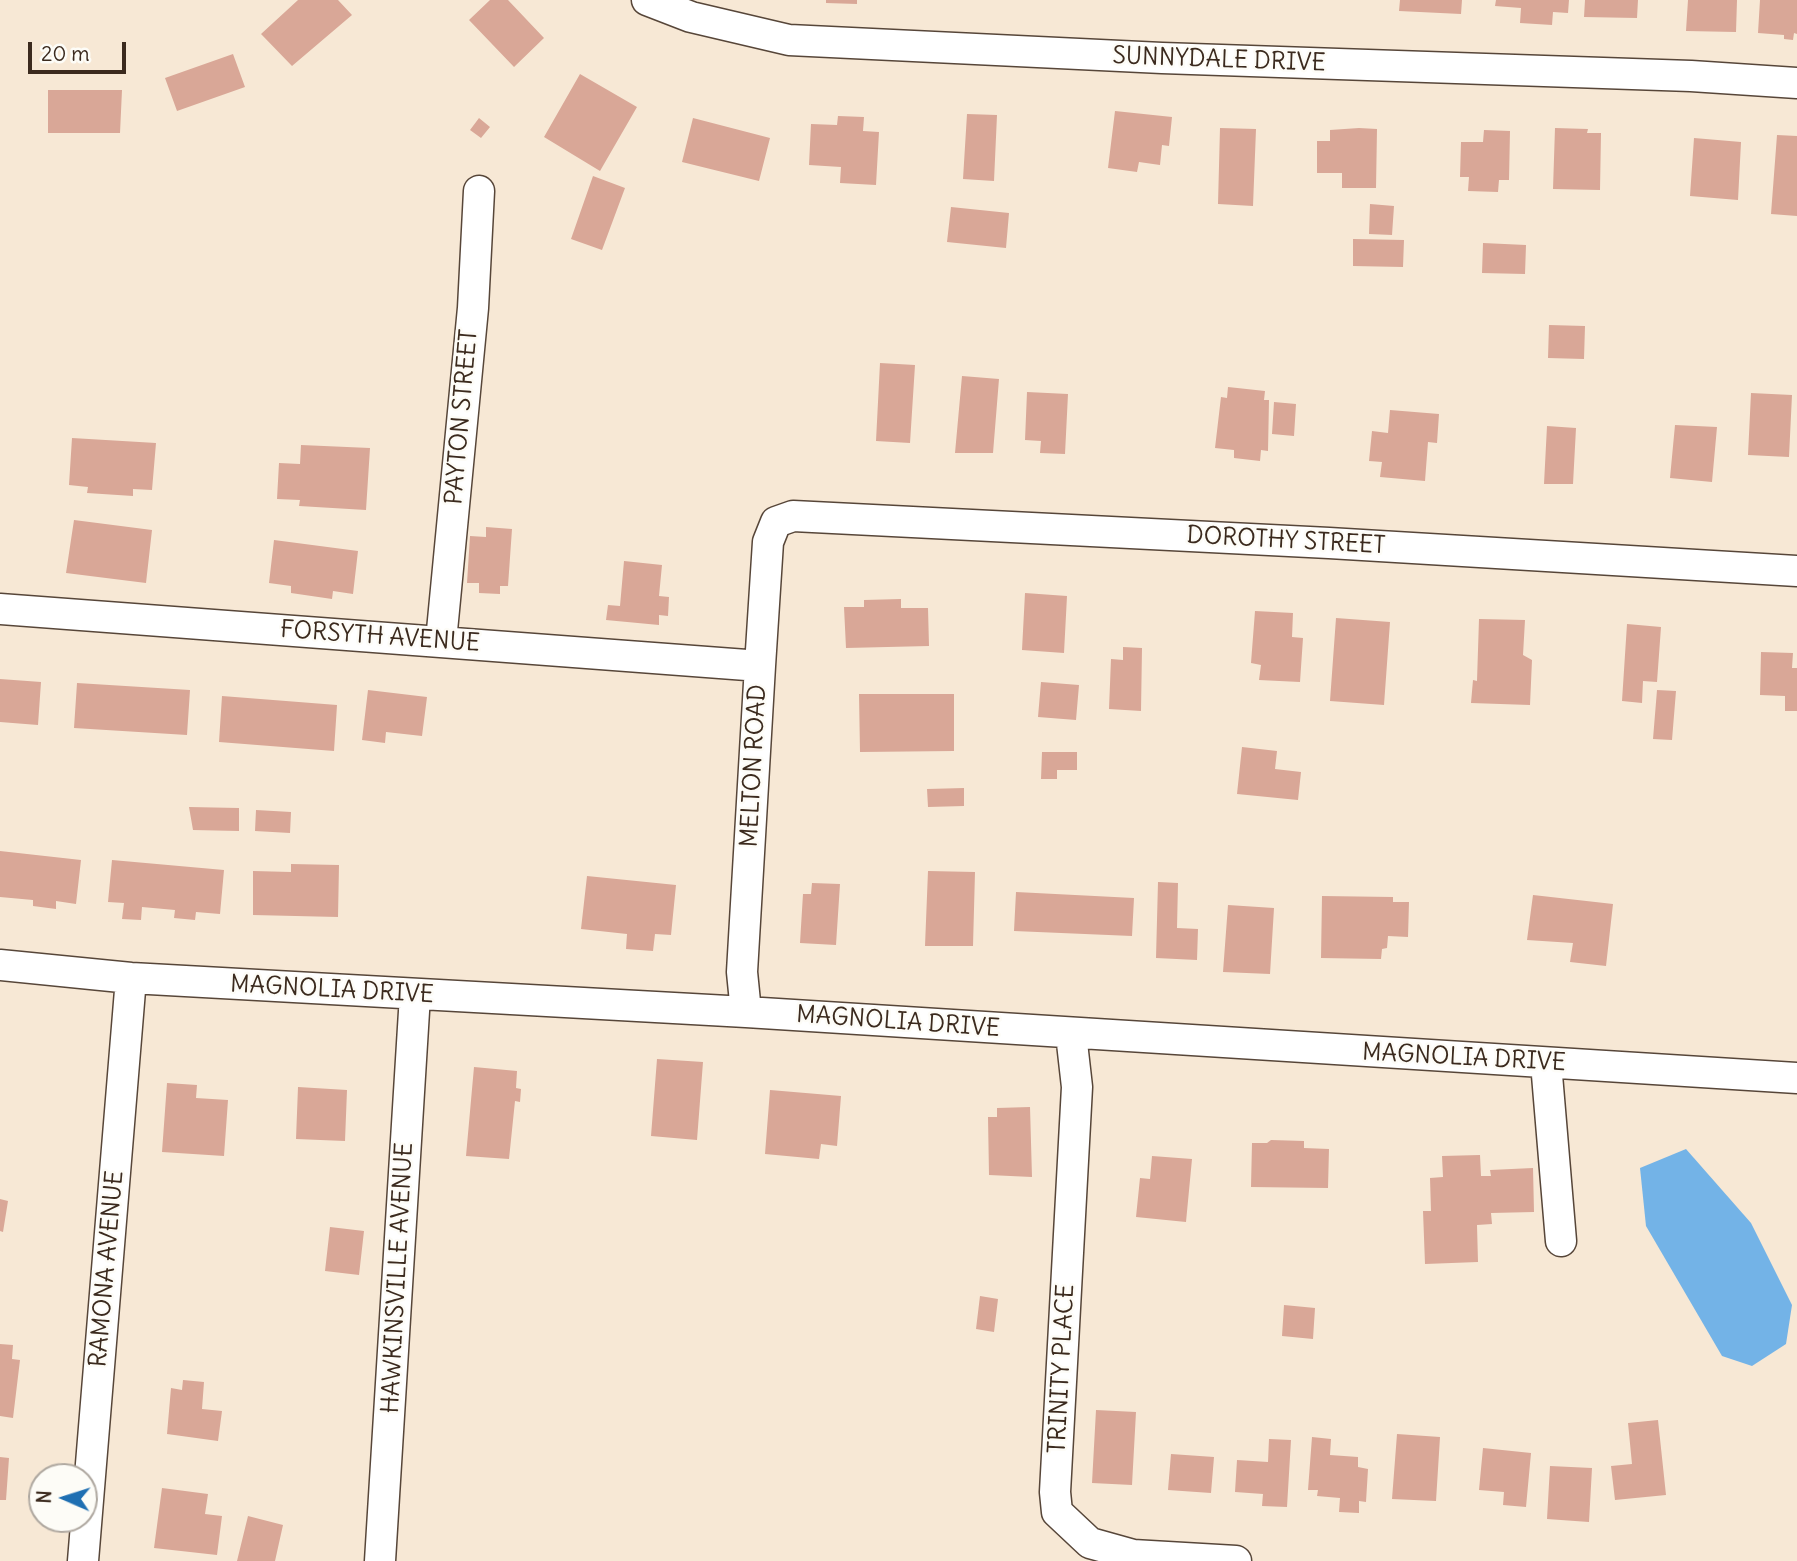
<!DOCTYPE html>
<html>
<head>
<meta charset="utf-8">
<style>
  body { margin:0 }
  #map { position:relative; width:1797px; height:1561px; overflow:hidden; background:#f7e8d5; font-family:Delius,sans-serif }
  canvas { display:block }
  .north { position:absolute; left:28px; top:1463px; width:70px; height:70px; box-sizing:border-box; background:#fdfcf7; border:2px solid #afa8a0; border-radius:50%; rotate:273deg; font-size:19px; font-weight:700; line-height:28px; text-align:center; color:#3b2a1e }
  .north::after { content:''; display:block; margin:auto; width:24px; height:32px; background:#1f6fb2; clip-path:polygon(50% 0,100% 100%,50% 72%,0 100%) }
  .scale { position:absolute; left:28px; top:42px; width:98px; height:32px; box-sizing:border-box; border:4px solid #3b2a1e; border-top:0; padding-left:9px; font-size:21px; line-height:24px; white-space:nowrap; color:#3b2a1e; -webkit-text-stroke:5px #fdfcf7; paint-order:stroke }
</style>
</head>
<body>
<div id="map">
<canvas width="1797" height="1561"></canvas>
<div class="north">N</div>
<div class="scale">20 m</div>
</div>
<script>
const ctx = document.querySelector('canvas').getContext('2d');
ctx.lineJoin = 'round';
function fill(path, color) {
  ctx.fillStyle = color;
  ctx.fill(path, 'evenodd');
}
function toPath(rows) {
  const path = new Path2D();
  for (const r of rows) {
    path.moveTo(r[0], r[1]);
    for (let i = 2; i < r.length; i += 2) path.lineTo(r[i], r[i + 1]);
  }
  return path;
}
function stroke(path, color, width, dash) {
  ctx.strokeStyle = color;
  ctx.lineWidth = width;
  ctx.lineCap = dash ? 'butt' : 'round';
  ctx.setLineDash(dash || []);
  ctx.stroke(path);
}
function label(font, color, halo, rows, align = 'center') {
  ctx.font = font + ' Delius,sans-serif';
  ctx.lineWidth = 5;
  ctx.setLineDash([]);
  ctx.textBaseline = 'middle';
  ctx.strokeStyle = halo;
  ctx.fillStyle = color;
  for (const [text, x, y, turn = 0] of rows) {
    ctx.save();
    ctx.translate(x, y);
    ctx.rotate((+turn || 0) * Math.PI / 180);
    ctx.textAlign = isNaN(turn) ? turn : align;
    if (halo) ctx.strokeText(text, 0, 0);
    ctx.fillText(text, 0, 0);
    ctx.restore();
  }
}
const water = toPath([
  [1686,1149,1751,1223,1792,1305,1786,1344,1752,1366,1722,1356,1646,1226,1640,1168]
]);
const building = toPath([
  [298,0,338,0,352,15,292,66,261,34],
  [490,0,508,0,544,38,514,67,469,20],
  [826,0,857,0,857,4,826,3],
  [1400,0,1462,0,1461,14,1399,11],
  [1496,0,1569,0,1568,13,1553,12,1552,25,1520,23,1521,8,1495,6],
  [1585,0,1638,0,1637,18,1584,17],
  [1688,0,1737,0,1736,32,1686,31],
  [1760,0,1797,0,1797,34,1794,33,1793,40,1784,39,1784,35,1758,33],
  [233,54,245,87,177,111,165,78],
  [580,74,637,107,600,171,544,137],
  [48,90,122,90,120,133,48,133],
  [1115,111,1172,117,1169,146,1162,145,1160,165,1139,162,1137,172,1108,168],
  [967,114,997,115,994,181,963,179],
  [838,116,864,117,863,131,879,132,876,185,840,183,841,167,809,165,811,124,837,125],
  [479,118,490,127,481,138,470,130],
  [693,118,770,138,759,181,682,162],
  [1220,128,1256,129,1253,206,1218,204],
  [1359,128,1377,129,1376,188,1342,188,1342,173,1317,173,1317,141,1330,141,1330,130],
  [1555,128,1588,129,1587,133,1601,133,1600,190,1553,189],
  [1484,130,1510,131,1509,180,1499,180,1498,192,1468,191,1469,177,1460,177,1461,142,1483,142],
  [1777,135,1797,136,1797,216,1771,214],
  [1694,138,1741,142,1738,200,1690,196],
  [593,176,625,188,602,250,571,239],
  [1370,204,1394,206,1392,235,1369,234],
  [951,207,1009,213,1006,248,947,242],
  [1353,239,1404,240,1403,267,1353,266],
  [1483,243,1526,245,1525,274,1482,273],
  [1549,325,1585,326,1584,359,1548,358],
  [880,363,915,365,910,443,876,441],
  [962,376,999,379,993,453,955,453],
  [1228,387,1265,391,1264,400,1269,400,1268,451,1261,450,1260,461,1234,458,1234,450,1215,448,1221,397,1227,398],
  [1027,392,1068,394,1065,454,1040,453,1041,441,1025,440],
  [1751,393,1792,395,1789,457,1748,455],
  [1274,402,1296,404,1294,436,1272,434],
  [1390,410,1439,414,1437,443,1428,442,1425,481,1380,477,1382,462,1369,461,1372,431,1388,433],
  [1675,425,1717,427,1712,482,1670,478],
  [1547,426,1576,428,1573,484,1544,484],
  [72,438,156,443,152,490,133,489,133,496,87,493,88,487,69,485],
  [301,445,370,448,366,510,299,506,300,500,277,499,279,463,300,464],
  [74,520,152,530,146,583,66,573],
  [486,527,512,529,508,586,500,586,500,594,479,593,479,583,467,583,470,536,486,537],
  [274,540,358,551,353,594,333,591,332,599,291,593,291,586,269,583],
  [624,561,662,565,659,596,669,597,668,616,659,615,659,625,606,620,608,605,620,606],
  [1025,593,1067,596,1064,653,1022,650],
  [901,599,901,608,928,608,929,646,846,648,844,607,864,607,864,600],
  [1255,611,1293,613,1292,637,1303,638,1300,682,1259,680,1261,665,1251,663],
  [1336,618,1390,622,1384,705,1330,701],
  [1479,619,1525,620,1523,655,1532,660,1530,705,1471,703,1473,680,1477,681],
  [1627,624,1661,627,1657,682,1643,681,1642,703,1622,701],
  [1123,647,1142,648,1141,711,1109,709,1111,659,1123,660],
  [1761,652,1793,653,1792,668,1797,668,1797,711,1785,711,1785,696,1760,695],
  [0,679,41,682,38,725,0,722],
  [1041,682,1079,685,1076,720,1038,717],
  [77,683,190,690,187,735,74,728],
  [368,690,427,697,422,736,386,732,385,743,362,740],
  [1657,690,1676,691,1672,740,1653,739],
  [859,694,954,694,954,751,860,752],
  [222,696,337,705,334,751,219,742],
  [1242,747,1277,751,1275,769,1301,772,1298,800,1237,794],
  [1042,752,1077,752,1077,770,1057,770,1057,779,1041,779],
  [964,788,964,806,928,807,927,789],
  [189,807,239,808,239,831,193,830],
  [256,810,291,812,290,833,255,831],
  [0,851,81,860,76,904,56,901,56,909,33,906,33,900,0,897],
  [112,860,224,870,220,914,196,912,195,920,174,918,175,910,142,907,141,920,122,919,124,903,108,902],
  [291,864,339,865,338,917,253,915,253,871,291,872],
  [928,871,975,872,973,946,925,946],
  [587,876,676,885,671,935,655,934,653,951,626,949,627,934,581,929],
  [1158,882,1178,883,1177,928,1198,929,1197,960,1156,958],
  [812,883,840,884,836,945,800,943,803,894,811,894],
  [1016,892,1134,898,1132,936,1014,931],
  [1533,895,1613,904,1606,966,1570,962,1573,943,1527,940],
  [1322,896,1393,897,1393,902,1409,902,1408,937,1388,936,1387,948,1382,949,1381,959,1321,958],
  [1228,905,1274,908,1270,974,1223,972],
  [657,1059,703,1062,697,1140,651,1136],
  [474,1067,517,1071,516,1088,521,1089,520,1102,515,1101,509,1159,466,1156],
  [167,1083,197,1085,196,1098,228,1100,224,1156,162,1152],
  [298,1087,347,1090,345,1141,296,1139],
  [770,1090,841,1096,837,1146,821,1144,819,1159,765,1154],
  [1030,1107,1032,1177,989,1175,988,1117,997,1117,997,1108],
  [1271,1140,1304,1141,1304,1148,1329,1149,1328,1188,1251,1187,1252,1143,1267,1143],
  [1480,1155,1481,1176,1491,1176,1490,1170,1533,1168,1534,1212,1491,1213,1492,1224,1477,1225,1478,1262,1425,1264,1423,1211,1431,1211,1430,1178,1443,1177,1442,1156],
  [1152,1156,1192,1159,1186,1222,1136,1217,1140,1178,1150,1179],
  [0,1199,8,1201,3,1232,0,1231],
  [330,1227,364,1231,359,1275,325,1271],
  [980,1296,998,1299,994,1332,976,1329],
  [1284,1305,1315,1308,1313,1339,1282,1336],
  [0,1344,13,1345,12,1359,20,1360,13,1418,0,1416],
  [183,1380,204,1382,202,1409,222,1411,218,1441,167,1434,171,1388,182,1390],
  [1096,1410,1136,1412,1132,1485,1092,1483],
  [1658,1420,1666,1495,1615,1500,1611,1466,1632,1464,1628,1423],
  [1397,1434,1440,1437,1436,1501,1392,1499],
  [1312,1437,1331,1439,1330,1455,1358,1457,1358,1467,1368,1469,1366,1502,1359,1501,1359,1513,1339,1512,1340,1498,1317,1496,1318,1490,1308,1490],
  [1269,1439,1291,1440,1287,1507,1262,1506,1263,1494,1235,1492,1237,1460,1268,1462],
  [1483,1448,1531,1453,1526,1507,1503,1505,1504,1492,1479,1490],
  [1171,1454,1214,1457,1211,1493,1168,1490],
  [0,1457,9,1458,6,1500,0,1500],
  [1550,1466,1592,1468,1589,1522,1547,1519],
  [162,1488,208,1494,205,1514,222,1516,217,1555,154,1548],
  [248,1516,283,1525,275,1561,237,1561]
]);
const street = toPath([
  [647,0,691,17,789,40,1162,58,1691,76,1797,83],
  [0,609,760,666],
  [441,641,473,308,479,191],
  [0,965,131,978,746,1012,1797,1078],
  [746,1012,742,972,760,666,768,542,776,522,793,516,1329,543,1797,571],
  [1071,1034,1077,1087,1055,1492,1057,1512,1090,1543,1133,1555,1236,1561],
  [1546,1063,1561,1241],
  [83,1561,131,978],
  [380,1561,415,995]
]);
const streetNames = [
  ["SUNNYDALE DRIVE",1219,60,2],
  ["PAYTON STREET",462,417,-85],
  ["DOROTHY STREET",1286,541,3],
  ["FORSYTH AVENUE",380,637,4],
  ["MELTON ROAD",754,766,-87],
  ["MAGNOLIA DRIVE",332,990,3],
  ["MAGNOLIA DRIVE",898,1022,4],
  ["MAGNOLIA DRIVE",1464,1058,3],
  ["RAMONA AVENUE",107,1269,-85],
  ["HAWKINSVILLE AVENUE",398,1278,-87],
  ["TRINITY PLACE",1062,1369,-87]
];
fill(water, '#73b3e7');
fill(building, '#d9a797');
stroke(street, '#574639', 33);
stroke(street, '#fff', 30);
label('24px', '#3b2a1e', '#fdfcf7', streetNames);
</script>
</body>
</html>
